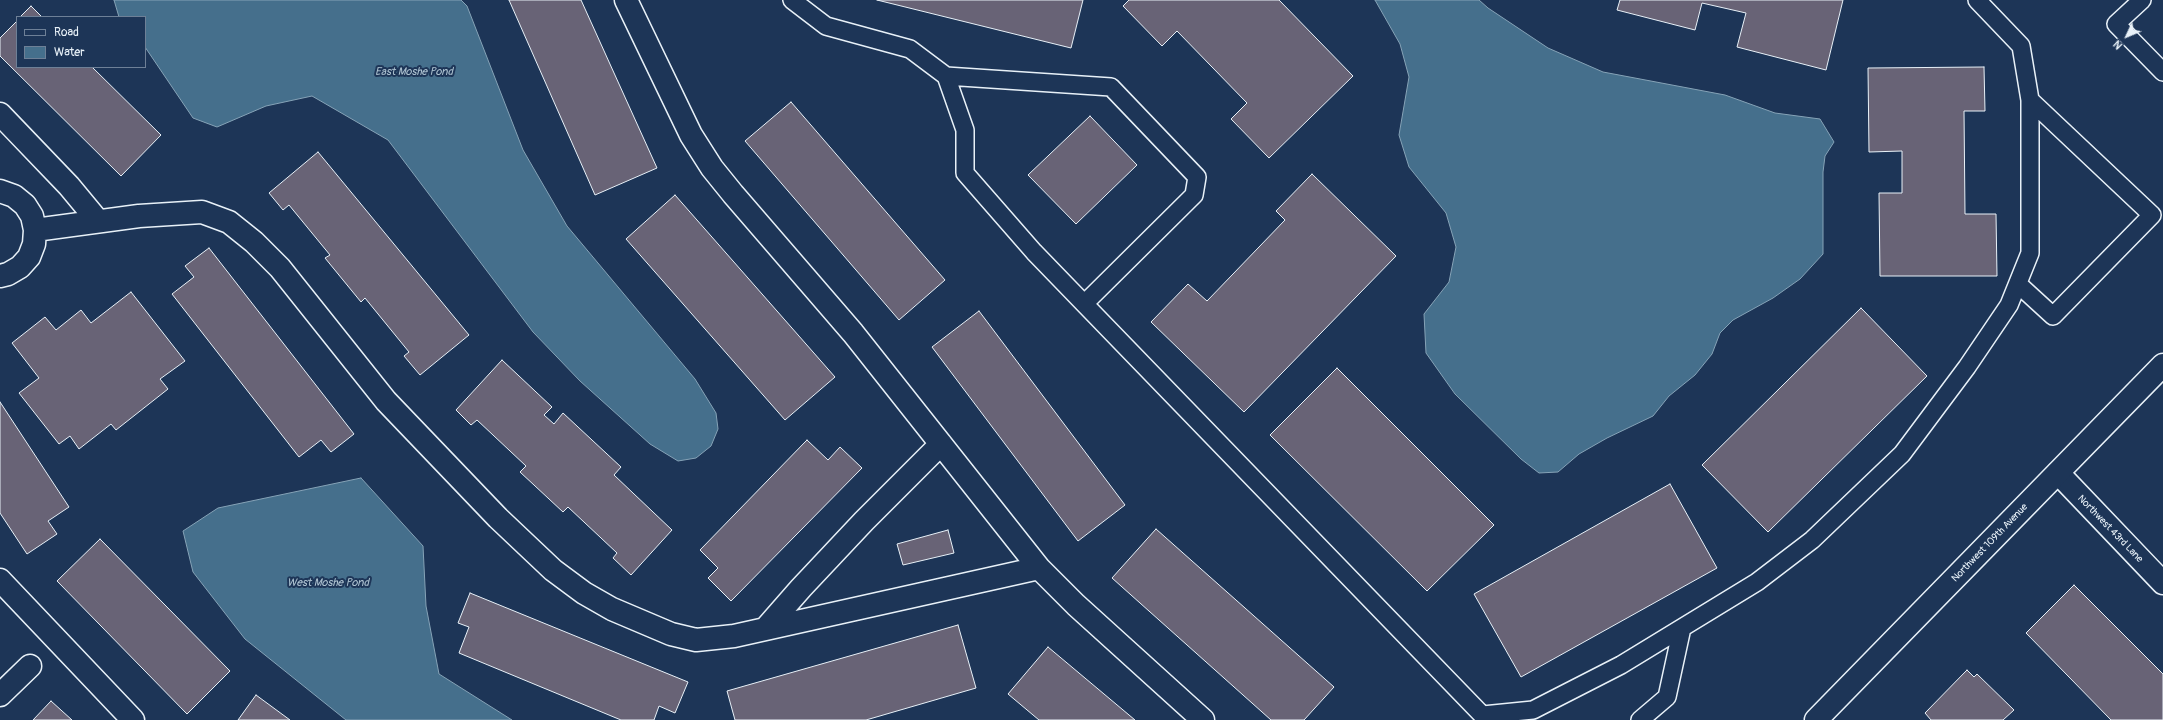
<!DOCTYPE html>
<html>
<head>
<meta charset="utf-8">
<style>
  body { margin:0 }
  #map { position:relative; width:2163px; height:720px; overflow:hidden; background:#1d3557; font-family:Pangolin,sans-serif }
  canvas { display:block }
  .legend { position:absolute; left:16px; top:16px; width:130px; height:52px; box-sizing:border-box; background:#1d3557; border:1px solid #6e8097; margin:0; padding:5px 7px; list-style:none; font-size:12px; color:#e8f1f8 }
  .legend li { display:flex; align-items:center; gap:8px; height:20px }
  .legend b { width:20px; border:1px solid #6e8097 }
  .north { position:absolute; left:2107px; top:16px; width:40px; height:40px; -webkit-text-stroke:3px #1d3557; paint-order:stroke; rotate:226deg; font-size:11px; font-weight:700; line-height:16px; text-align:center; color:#e8f1f8 }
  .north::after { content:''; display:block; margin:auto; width:14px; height:18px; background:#e8f1f8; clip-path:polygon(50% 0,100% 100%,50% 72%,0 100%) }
</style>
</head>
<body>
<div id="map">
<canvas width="2163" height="720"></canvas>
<ul class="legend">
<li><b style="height:5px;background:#1d3557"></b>Road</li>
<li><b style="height:11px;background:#456f8c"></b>Water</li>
</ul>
<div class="north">N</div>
</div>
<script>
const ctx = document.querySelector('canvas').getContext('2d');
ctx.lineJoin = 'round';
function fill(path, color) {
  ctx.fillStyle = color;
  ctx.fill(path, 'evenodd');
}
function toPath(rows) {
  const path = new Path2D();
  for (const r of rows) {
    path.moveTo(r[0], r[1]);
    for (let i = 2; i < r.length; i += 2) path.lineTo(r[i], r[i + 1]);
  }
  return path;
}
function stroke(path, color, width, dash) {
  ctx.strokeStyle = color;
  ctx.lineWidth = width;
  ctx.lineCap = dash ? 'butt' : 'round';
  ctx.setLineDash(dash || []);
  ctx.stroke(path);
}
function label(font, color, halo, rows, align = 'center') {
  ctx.font = font + ' Pangolin,sans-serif';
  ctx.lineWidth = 4;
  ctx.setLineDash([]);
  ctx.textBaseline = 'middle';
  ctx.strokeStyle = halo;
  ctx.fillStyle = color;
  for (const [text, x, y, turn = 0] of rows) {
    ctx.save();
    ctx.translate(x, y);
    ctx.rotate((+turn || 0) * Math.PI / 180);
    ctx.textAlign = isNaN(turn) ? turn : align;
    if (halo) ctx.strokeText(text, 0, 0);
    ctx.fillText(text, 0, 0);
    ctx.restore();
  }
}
const water = toPath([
  [114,0,461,0,467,6,523,150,567,226,695,379,716,413,718,429,711,446,696,458,678,461,650,444,580,381,533,332,388,140,312,96,266,106,217,127,193,118,145,47,145,17,119,17,114,0],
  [1375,0,1479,0,1488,8,1548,48,1603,72,1725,95,1775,113,1820,119,1834,142,1825,156,1823,172,1823,254,1800,279,1773,298,1733,320,1720,333,1712,354,1695,375,1669,396,1653,416,1607,438,1579,454,1558,472,1539,473,1521,459,1455,394,1426,353,1424,314,1449,282,1456,247,1446,213,1409,167,1399,135,1409,77,1400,44,1375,0],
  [361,478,423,546,426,606,439,674,512,720,346,720,245,639,193,572,183,531,218,508,361,478]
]);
const building = toPath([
  [509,0,581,0,657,168,595,195,509,0],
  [877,0,1083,0,1071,48,877,0],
  [1129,0,1279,0,1353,76,1269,158,1231,119,1247,103,1177,31,1162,46,1123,6,1129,0],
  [1620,0,1843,0,1826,70,1737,47,1746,13,1702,3,1695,30,1617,10,1620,0],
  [31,6,42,17,20,17,31,6],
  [17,21,17,67,92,67,161,135,121,176,0,56,0,38,17,21],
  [1984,67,1985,111,1964,111,1965,214,1996,214,1997,276,1880,276,1879,193,1902,193,1902,151,1869,152,1868,68,1984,67],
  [791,102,945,280,899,320,745,141,791,102],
  [1090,116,1137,165,1076,224,1028,175,1090,116],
  [318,152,469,335,420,375,404,356,409,352,365,298,361,302,325,258,330,255,289,205,283,210,269,193,318,152],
  [1312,174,1396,256,1244,412,1151,322,1188,284,1207,301,1285,220,1276,211,1312,174],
  [675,195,835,377,785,420,626,239,675,195],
  [209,248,354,434,331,452,321,440,299,457,172,294,194,277,185,266,209,248],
  [131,292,185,361,160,379,168,389,116,430,111,424,79,449,70,436,59,444,19,393,39,378,12,343,45,317,56,330,81,310,91,323,131,292],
  [1861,308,1927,376,1768,532,1702,465,1861,308],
  [979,311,1125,505,1078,541,932,347,979,311],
  [502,360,552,407,544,415,554,424,563,413,621,467,614,475,672,530,631,575,613,558,617,553,568,507,563,512,520,472,526,466,477,420,471,425,456,410,502,360],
  [1337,368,1494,525,1427,591,1270,435,1337,368],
  [0,402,69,507,48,521,57,534,27,554,0,513,0,402],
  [807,440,828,460,840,447,862,468,731,601,708,578,718,568,700,550,807,440],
  [1670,484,1717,568,1521,677,1474,594,1670,484],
  [1156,529,1334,687,1304,720,1271,720,1112,578,1156,529],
  [948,530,954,553,903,565,897,544,948,530],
  [100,539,230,671,187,714,57,581,100,539],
  [2074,585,2163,674,2163,720,2111,720,2026,633,2074,585],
  [470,593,688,682,675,713,659,706,654,720,621,720,459,653,469,627,458,623,470,593],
  [958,625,976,688,866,720,735,720,727,691,958,625],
  [1048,647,1135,720,1039,720,1008,694,1048,647],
  [1967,670,1974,677,1977,674,2014,710,2003,720,1931,720,1925,713,1967,670],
  [256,695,290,720,238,720,256,695],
  [51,701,72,720,33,720,51,701]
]);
const lane = toPath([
  [792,0,826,26,910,49,946,76,965,130,965,173,1034,252,1487,720],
  [2142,0,2116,24,2163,72],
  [946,76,1111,87,1197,177,1194,195,1085,303],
  [2018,284,2053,316,2152,215,2030,100],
  [1483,715,1533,710,1621,665,1757,582,1812,540,1902,454,1967,367,2009,305,2030,253,2030,100,2021,46,1977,0],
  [1640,720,1667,697,1682,628]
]);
const street = toPath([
  [626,0,691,135,712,168,733,194,853,333,1039,568,1076,605,1203,720],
  [0,114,69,186,98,221],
  [0,191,14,196,25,205,32,216,35,230,34,244,29,257,20,267,8,274,0,276],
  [35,230,139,216,202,212,229,222,254,242,280,268,386,401,498,518,553,570,584,593,612,609,671,634,696,640,734,636,1039,568],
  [2058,473,2163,583],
  [0,580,133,720],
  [766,628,801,588,864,521,941,444],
  [0,695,30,666]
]);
const secondary = toPath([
  [1816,720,2163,365]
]);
const streetNames = [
  ["Northwest 43rd Lane",2110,529,46],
  ["Northwest 109th Avenue",1990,543,-46]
];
const waterNames = [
  ["East Moshe Pond",414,72],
  ["West Moshe Pond",328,583]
];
fill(water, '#456f8c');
stroke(water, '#86a3b7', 1);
fill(building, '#686376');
stroke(building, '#e8f1f8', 1);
stroke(lane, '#e8f1f8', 20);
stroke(street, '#e8f1f8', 25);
stroke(secondary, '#e8f1f8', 25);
stroke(lane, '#1d3557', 17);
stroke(street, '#1d3557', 22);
stroke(secondary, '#1d3557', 22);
label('10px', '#e8f1f8', '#1d3557', streetNames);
label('italic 11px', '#afc4d2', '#1d3557', waterNames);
</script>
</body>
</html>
